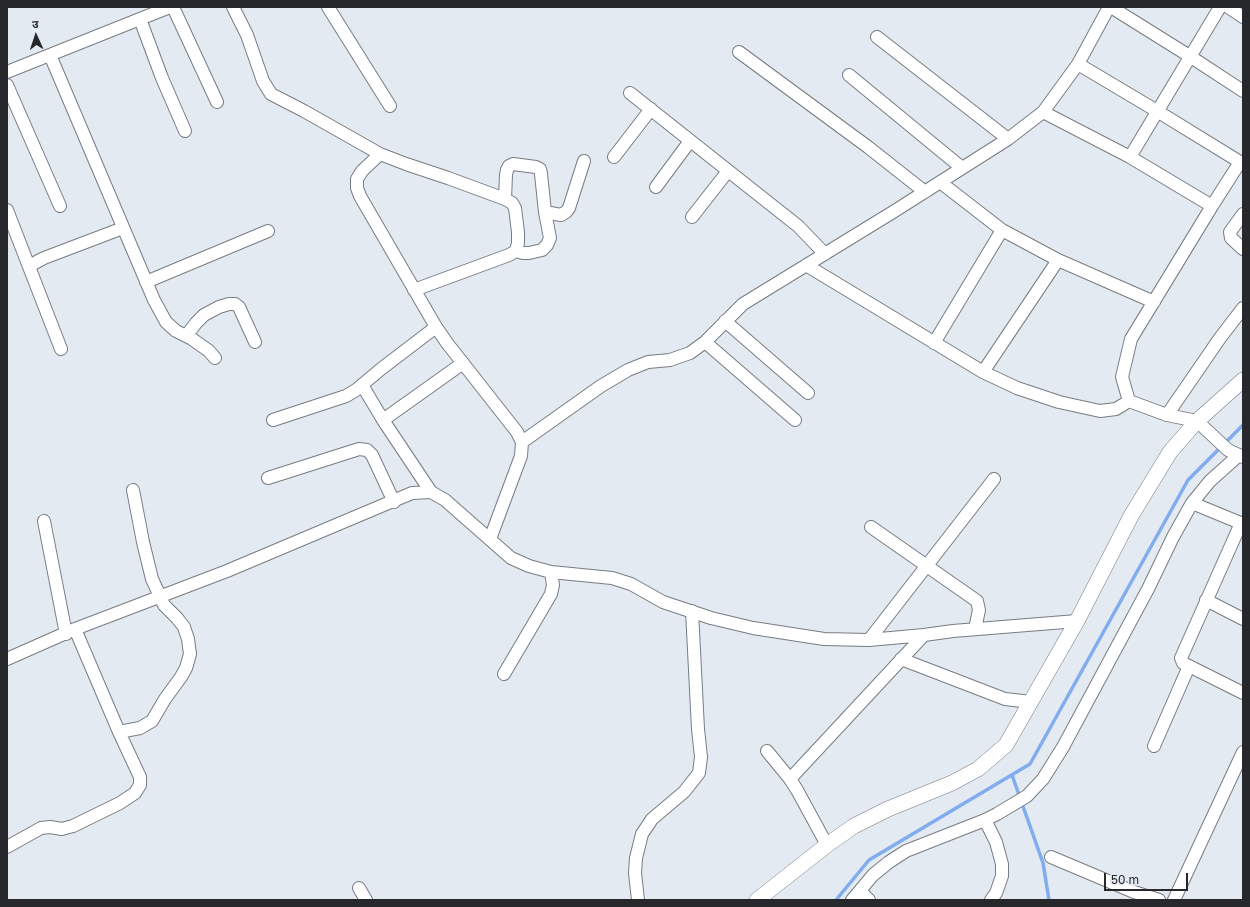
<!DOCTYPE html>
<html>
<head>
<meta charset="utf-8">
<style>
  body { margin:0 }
  #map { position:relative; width:1250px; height:907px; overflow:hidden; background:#e4eaf2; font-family:"Golos Text","Noto Sans Devanagari",sans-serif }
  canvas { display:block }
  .frame { position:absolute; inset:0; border:8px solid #26282b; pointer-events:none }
  .north { position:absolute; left:16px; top:16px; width:40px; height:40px; -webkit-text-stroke:3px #e4eaf2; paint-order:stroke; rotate:357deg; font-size:11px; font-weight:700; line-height:16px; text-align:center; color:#26282b }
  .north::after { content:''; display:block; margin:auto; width:14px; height:18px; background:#26282b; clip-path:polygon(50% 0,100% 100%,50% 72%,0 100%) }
  .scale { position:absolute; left:1104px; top:873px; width:84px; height:18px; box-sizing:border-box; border:2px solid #26282b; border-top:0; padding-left:5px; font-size:12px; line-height:14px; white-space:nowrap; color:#26282b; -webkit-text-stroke:3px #e4eaf2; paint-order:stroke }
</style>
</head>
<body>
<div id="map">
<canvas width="1250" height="907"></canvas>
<div class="frame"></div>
<div class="north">उ</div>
<div class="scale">50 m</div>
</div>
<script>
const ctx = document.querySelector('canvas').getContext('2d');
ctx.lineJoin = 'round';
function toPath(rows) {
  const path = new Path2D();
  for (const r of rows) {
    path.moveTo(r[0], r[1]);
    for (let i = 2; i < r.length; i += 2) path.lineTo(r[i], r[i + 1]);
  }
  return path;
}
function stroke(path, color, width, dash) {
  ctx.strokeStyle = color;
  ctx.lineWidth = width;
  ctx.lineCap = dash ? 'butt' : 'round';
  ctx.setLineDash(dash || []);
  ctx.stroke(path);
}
const stream = toPath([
  [1012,775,1043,863,1049,900],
  [836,900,869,860,1030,764,1188,480,1243,425]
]);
const minor = toPath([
  [173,7,217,102],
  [233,7,247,35,263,81,271,94,304,111,380,154,406,164,448,178,505,199,512,203,515,208,518,232,518,243,516,251,509,255,414,290],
  [328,7,390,106],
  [1111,7,1191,57,1243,91],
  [1228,7,1243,17],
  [140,19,162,78,185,131],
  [877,37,1008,139],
  [739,52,868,147,925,192],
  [50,55,154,300,166,322,176,331,192,339,209,351,215,358],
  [1078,64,1157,111,1240,162,1212,206],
  [7,72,170,7],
  [849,75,962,168],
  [7,85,60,206],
  [630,93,798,226,825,254],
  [1043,112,1130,157,1212,206,1131,339,1122,377,1129,401,1167,415,1197,421,1228,450,1243,457],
  [380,154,362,171,357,179,357,188,360,196,436,327,447,343,517,432,522,442,521,456,490,539],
  [614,157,651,109],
  [1130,157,1220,7],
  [940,182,1002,230,1058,260,1154,302],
  [656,187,690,141],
  [505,199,506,175,507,170,509,166,513,164,536,167,540,169,541,174,545,212,550,238,547,245,542,250,529,253,523,253,516,251],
  [7,210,61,349],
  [545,212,561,215,566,212,569,208,584,161],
  [1243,214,1230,232,1231,238,1243,249],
  [692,217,728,171],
  [806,265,983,372,1017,388,1059,402,1100,411,1116,409,1129,401],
  [29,266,44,258,123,228],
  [146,282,268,231],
  [725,321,808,393],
  [186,336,196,323,204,315,219,307,229,304,235,304,239,307,255,342],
  [705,342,795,420],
  [934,343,1002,230],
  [983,372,1058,260],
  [362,385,383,420,431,492],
  [1167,415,1220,338,1243,308],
  [273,420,346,396,356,390,381,369,436,327],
  [383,420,463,363],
  [522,442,601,386,628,370,648,362,670,360,690,353,705,342,743,304,893,212,1008,139,1043,112,1078,64,1109,7],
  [268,478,359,449,367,450,372,455,394,502],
  [1192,503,1243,524],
  [44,521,66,634],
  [871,527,977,601,979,610,975,629],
  [1206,600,1243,619],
  [869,640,994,479],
  [7,659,75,629,227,571,412,493,431,492,445,500,511,558,529,566,551,572,612,578,631,584,663,602,711,618,753,628,824,639,869,640,924,635,953,631,1077,621],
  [901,659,1005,699,1031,702],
  [1189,666,1183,663,1181,658,1241,523],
  [504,674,551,594,553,585,551,572],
  [119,732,140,728,152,721,165,699,181,677,186,668,190,654,188,639,184,627,177,618,164,605,152,579,143,542,133,490],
  [1154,746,1189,666,1243,693],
  [767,751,790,779,797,790,827,845],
  [790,779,924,635],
  [985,820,996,842,1002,864,1002,876,996,893,991,900],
  [7,847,41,828,50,827,62,829,73,826,120,803,135,793,140,785,140,777,119,732,75,629],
  [1051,857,1134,892,1159,900],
  [359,888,366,900],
  [860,891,869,900],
  [638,900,635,873,636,858,642,834,652,819,684,792,699,773,701,757,698,729,692,611],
  [852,900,873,875,889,862,906,851,985,820,997,814,1027,796,1043,779,1063,747,1148,589,1173,537,1192,503,1210,481,1239,455],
  [1174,900,1243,752]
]);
const tertiary = toPath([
  [757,900,827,845,854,826,888,809,952,783,978,769,1006,745,1077,621,1131,516,1170,452,1197,421,1243,380]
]);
stroke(stream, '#81aced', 3.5);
stroke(minor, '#777c83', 14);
stroke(tertiary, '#777c83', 16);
stroke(minor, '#fff', 12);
stroke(tertiary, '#fff', 15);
</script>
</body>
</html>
